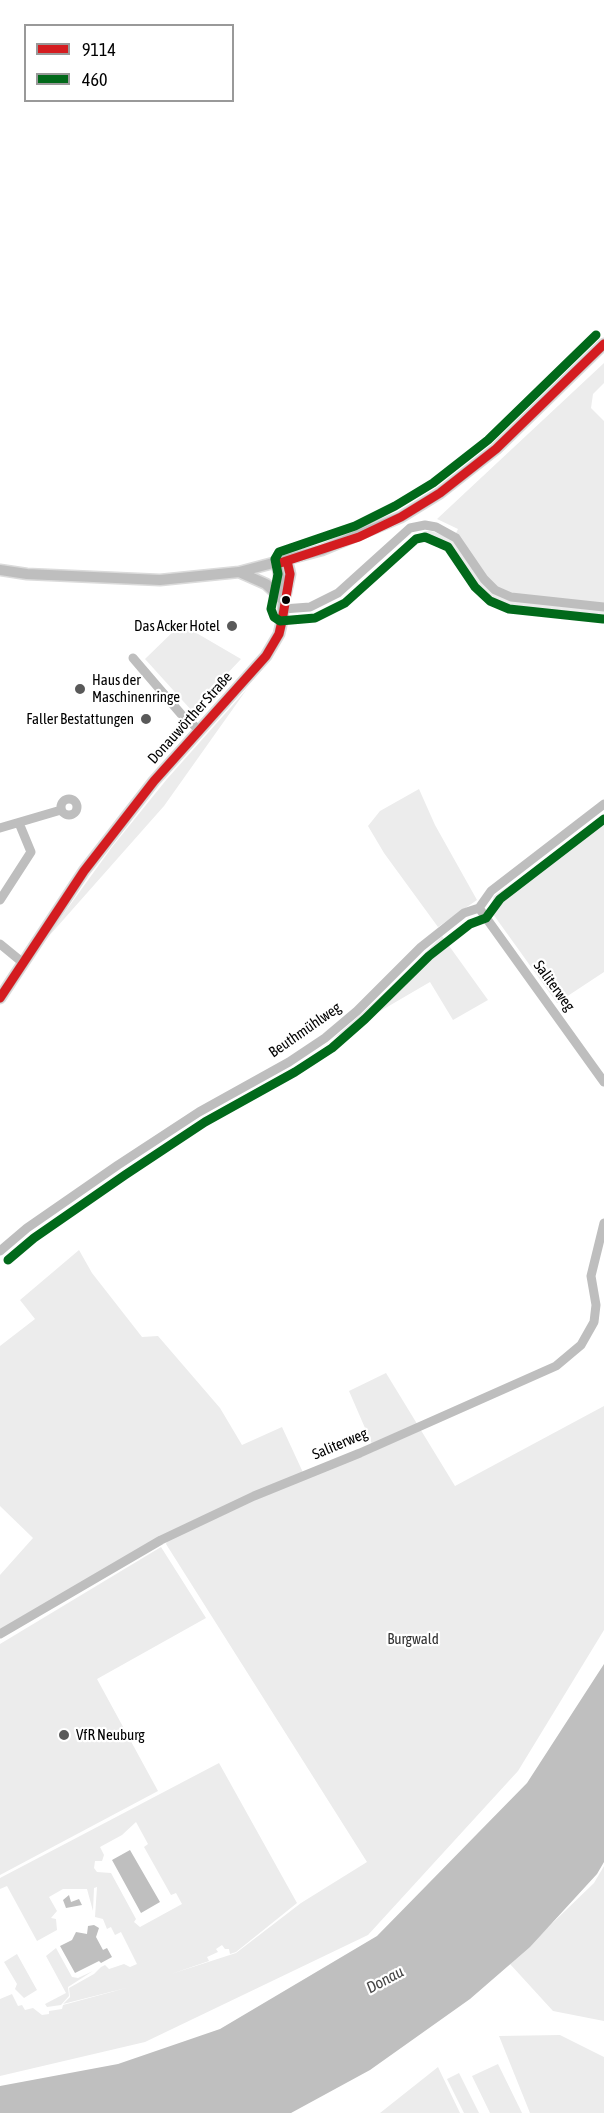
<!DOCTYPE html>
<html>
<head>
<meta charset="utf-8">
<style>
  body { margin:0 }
  #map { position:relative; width:604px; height:2113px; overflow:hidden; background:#fff; font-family:"Asap Condensed",sans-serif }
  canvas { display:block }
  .legend { position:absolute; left:24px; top:24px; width:210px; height:78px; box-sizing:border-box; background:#fff; border:2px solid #999; margin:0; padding:8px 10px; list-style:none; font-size:18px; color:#000 }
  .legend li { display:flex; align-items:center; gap:12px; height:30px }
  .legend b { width:30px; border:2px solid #999 }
</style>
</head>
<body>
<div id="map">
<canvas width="604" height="2113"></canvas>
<ul class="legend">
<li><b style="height:8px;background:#d41c20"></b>9114</li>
<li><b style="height:8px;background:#01691a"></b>460</li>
</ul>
</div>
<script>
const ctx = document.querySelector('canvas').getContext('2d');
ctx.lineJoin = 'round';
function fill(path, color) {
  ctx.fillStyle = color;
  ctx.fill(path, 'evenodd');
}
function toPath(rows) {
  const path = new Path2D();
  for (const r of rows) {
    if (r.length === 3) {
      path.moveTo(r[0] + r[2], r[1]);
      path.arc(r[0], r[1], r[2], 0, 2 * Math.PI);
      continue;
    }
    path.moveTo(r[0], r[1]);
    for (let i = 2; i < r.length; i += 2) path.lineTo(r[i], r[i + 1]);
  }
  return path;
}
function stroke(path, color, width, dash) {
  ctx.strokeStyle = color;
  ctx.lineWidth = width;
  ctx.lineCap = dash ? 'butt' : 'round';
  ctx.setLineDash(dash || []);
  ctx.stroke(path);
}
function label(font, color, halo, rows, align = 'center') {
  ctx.font = font + ' "Asap Condensed",sans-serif';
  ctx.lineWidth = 4.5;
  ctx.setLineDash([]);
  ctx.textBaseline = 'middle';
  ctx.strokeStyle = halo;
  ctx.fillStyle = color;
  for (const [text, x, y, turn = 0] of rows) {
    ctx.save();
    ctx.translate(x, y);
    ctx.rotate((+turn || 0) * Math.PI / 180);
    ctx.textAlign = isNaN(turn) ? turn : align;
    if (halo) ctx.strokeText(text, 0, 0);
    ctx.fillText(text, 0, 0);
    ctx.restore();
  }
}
const green = toPath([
  [604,363,604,383,593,394,591,408,604,421,604,617,512,610,489,602,470,583,447,545,418,542,417,538,425,531,431,531,453,539,458,529,437,519],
  [181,624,241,659,192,711,145,659],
  [247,689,164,806,41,945,112,847,167,779],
  [419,789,435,825,477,900,438,927,384,853,368,826,380,811],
  [604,821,604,972,557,1003,493,914,491,905,494,896],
  [442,936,488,1000,453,1020,430,982,334,1038,390,988],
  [79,1250,92,1273,142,1337,158,1336,220,1408,242,1445,282,1427,306,1479,375,1451,349,1391,386,1373,455,1486,604,1406,604,1630,518,1771,368,1935,145,2042,0,2076,0,1999,12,1994,18,2006,22,2005,25,2010,33,2008,42,2015,49,2014,49,2011,62,2009,63,2005,130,1987,63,2004,70,1997,69,1988,94,1974,101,1967,105,1965,109,1969,124,1964,130,1967,137,1964,121,1932,115,1935,111,1927,107,1929,103,1919,95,1917,97,1887,94,1888,93,1911,87,1889,63,1889,49,1897,57,1911,51,1918,56,1919,57,1930,37,1941,7,1886,0,1889,0,1878,219,1763,297,1903,236,1952,230,1954,229,1949,225,1949,222,1945,216,1949,218,1952,207,1957,209,1961,171,1974,236,1953,301,1903,367,1862,166,1544,167,1541,0,1630,0,1575,33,1538,0,1506,0,1346,35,1319,20,1300],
  [136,1822,148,1844,144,1847,171,1895,176,1893,182,1904,140,1927,134,1922,136,1919,111,1873,97,1872,94,1868,95,1861,102,1861,104,1855,100,1847,122,1835],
  [161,1547,206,1618,97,1679,158,1791,0,1875,0,1644],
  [604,1866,604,2021,553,2011,510,1964,594,1883],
  [56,1948,72,1977,78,1978,93,1971,68,1987,69,1996,61,2005,47,2007,45,2004,66,1993,46,1956],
  [17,1954,37,1990,24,1998,15,1989,17,1984,4,1962],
  [560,2035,604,2057,604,2113,530,2113,499,2036],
  [498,2064,522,2113,490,2113,472,2076],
  [438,2067,460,2113,380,2113],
  [459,2073,479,2113,464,2113,447,2079]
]);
const water = toPath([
  [604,1664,604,1862,597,1874,530,1947,470,1999,370,2070,291,2113,0,2113,0,2086,118,2064,220,2029,377,1936,527,1783],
  [130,1850,160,1902,141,1913,112,1860],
  [69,1895,71,1902,79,1899,82,1905,66,1908,63,1900],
  [94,1925,99,1928,96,1937,103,1950,107,1948,112,1957,101,1963,99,1961,75,1973,60,1946,72,1940,76,1932,87,1934,88,1926]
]);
const minor = toPath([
  [283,609,310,607,338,593,410,528,425,525,436,527,456,538,484,579,495,590,511,597,604,607],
  [133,658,181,714,198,729],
  [69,807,8],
  [0,828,61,810],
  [0,900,31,852,19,823],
  [479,908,604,1082],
  [0,944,22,962],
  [0,1251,27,1228,118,1165,199,1112,289,1062,325,1038,357,1011,421,947,464,913,479,908,491,891,604,804],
  [0,1634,161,1540,254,1496,360,1453,556,1366,581,1345,594,1322,596,1305,591,1276,604,1223]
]);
const major = toPath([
  [0,570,27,574,160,580,239,572,322,550,401,517,440,493,496,449,604,344],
  [239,572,266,584,283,600],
  [285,597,290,574,287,561],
  [0,998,84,871,154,781,266,656,279,634,282,621,284,600,277,564]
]);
const bus1 = toPath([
  [277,564,359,537,401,517,440,493,496,449,604,344],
  [0,998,84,871,154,781,266,656,279,634,282,621,290,574,287,561]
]);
const bus2 = toPath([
  [596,335,488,440,433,483,395,506,355,526,279,552,275,559,278,574,271,609,274,617,280,621,315,618,345,603,416,539,425,537,448,547,475,587,490,601,509,609,603,619],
  [8,1260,34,1238,125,1175,205,1122,295,1072,332,1048,365,1019,429,956,470,924,486,918,500,899,604,819]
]);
const markers = [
  [286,600,5,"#000"],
  [232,626,6,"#595959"],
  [80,689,6,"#595959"],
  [146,719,6,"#595959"],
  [64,1735,6,"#595959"]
];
const poiNames = [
  ["Das Acker Hotel",220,626],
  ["Haus der",92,680,"left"],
  ["Maschinenringe",92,697,"left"],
  ["Faller Bestattungen",134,719],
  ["VfR Neuburg",76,1735,"left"]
];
const streetNames = [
  ["Donauwörther Straße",190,718,-48],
  ["Saliterweg",554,986,54],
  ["Beuthmühlweg",305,1030,-35],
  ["Saliterweg",340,1444,-23]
];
const parkNames = [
  ["Burgwald",413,1639]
];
const waterNames = [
  ["Donau",385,1980,-28]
];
fill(green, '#ececec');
fill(water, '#bfbfbf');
stroke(major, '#dbdbdb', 13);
stroke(minor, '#bebebe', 9);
stroke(major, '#bebebe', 10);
stroke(bus1, '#d41c20', 9);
stroke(bus2, '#01691a', 9);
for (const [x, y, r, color] of markers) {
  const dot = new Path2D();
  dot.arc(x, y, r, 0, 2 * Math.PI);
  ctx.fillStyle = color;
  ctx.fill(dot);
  stroke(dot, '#fff', 2);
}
label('15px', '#000', '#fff', poiNames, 'right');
label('15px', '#000', '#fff', streetNames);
label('15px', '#333', '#fff', parkNames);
label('italic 16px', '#444', '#fff', waterNames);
</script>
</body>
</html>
